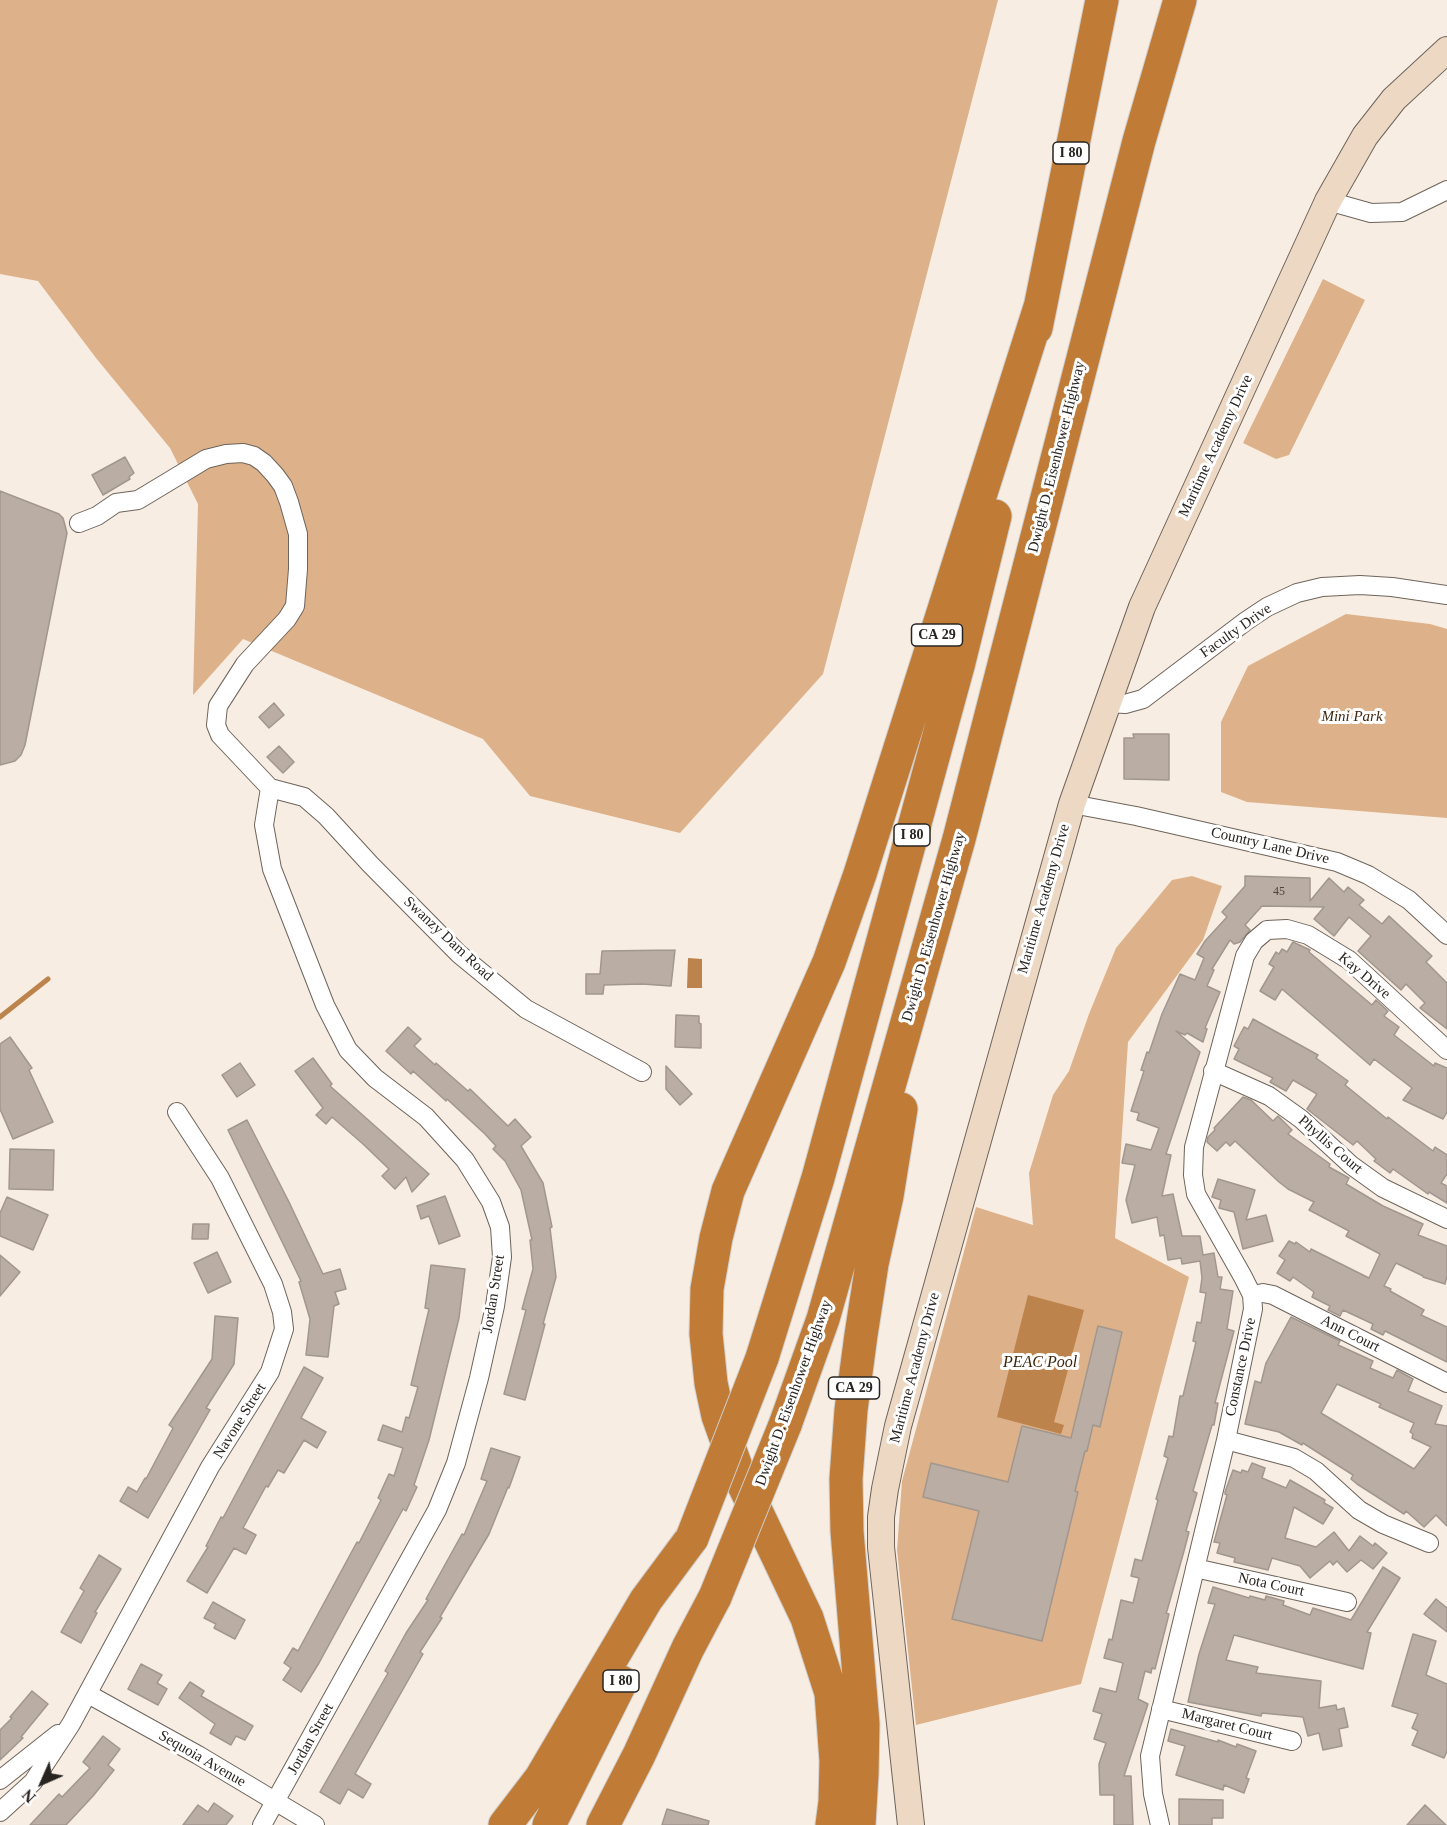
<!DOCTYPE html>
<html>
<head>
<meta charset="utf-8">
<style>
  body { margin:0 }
  #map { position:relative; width:1447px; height:1825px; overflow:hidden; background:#f8ede2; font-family:"Times New Roman",serif }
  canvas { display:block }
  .north { position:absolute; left:12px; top:1753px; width:60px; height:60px; -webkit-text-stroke:4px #fff; paint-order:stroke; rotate:225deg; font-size:16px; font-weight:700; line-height:24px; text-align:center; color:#282420 }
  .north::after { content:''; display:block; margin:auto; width:21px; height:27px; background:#282420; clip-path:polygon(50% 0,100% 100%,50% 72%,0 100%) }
</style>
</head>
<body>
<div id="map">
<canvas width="1447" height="1825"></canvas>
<div class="north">N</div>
</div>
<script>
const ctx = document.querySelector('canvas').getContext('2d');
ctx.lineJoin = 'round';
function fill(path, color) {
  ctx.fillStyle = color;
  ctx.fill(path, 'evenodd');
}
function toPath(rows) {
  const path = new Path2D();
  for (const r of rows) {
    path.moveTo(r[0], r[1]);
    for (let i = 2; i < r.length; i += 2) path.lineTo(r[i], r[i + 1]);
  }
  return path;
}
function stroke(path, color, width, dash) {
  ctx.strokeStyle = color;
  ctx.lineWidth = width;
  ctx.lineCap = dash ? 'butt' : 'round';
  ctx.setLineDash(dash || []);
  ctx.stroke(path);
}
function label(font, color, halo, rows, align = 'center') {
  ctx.font = font + ' "Times New Roman",serif';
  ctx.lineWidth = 6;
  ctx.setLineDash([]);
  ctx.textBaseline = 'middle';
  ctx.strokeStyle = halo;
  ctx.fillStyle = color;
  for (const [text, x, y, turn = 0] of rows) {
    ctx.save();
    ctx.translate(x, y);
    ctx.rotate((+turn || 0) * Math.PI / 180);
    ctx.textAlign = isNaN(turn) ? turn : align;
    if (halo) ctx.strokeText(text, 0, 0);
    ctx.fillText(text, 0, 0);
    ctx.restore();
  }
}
const green = toPath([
  [0,0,998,0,823,674,680,833,530,796,483,739,243,639,193,695,198,504,170,448,96,358,38,281,0,274],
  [1323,279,1365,300,1289,455,1276,459,1243,443],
  [1346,614,1430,624,1447,629,1447,818,1247,802,1221,792,1221,722,1248,666],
  [1192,876,1222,886,1203,940,1128,1042,1115,1238,1189,1277,1081,1684,916,1725,897,1550,902,1481,976,1207,1033,1225,1029,1173,1053,1095,1069,1071,1089,1014,1116,948,1172,880]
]);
const water = toPath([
  [688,958,702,959,702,988,687,988],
  [1028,1295,1084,1310,1054,1422,1064,1425,1061,1434,997,1417]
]);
const stream = toPath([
  [0,1017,48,979]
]);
const building = toPath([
  [125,457,134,473,129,477,130,479,103,495,92,475,125,457],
  [0,491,59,514,63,518,67,533,25,745,21,755,15,761,0,765,0,491],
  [274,703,284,715,269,728,259,717,274,703],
  [1133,734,1169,734,1169,780,1124,779,1124,738,1134,738,1133,734],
  [279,746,294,762,283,773,267,757,279,746],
  [1245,876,1310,878,1310,901,1329,878,1344,892,1348,887,1364,900,1359,905,1382,924,1389,916,1432,956,1426,962,1447,983,1447,1029,1420,1008,1425,1003,1406,984,1401,990,1358,951,1371,936,1349,917,1334,936,1314,919,1324,907,1262,906,1245,925,1250,930,1240,942,1234,944,1230,940,1212,969,1214,970,1207,986,1220,992,1205,1028,1207,1029,1203,1042,1187,1033,1185,1035,1176,1031,1200,1052,1166,1154,1171,1155,1162,1196,1173,1194,1182,1236,1200,1236,1203,1255,1214,1253,1218,1277,1222,1277,1220,1289,1233,1291,1227,1329,1234,1331,1215,1403,1218,1403,1214,1425,1212,1425,1193,1491,1197,1493,1186,1531,1189,1532,1184,1551,1167,1611,1166,1613,1169,1614,1165,1630,1155,1669,1152,1668,1151,1673,1145,1671,1138,1699,1148,1704,1124,1776,1131,1776,1133,1825,1114,1825,1114,1795,1100,1795,1099,1764,1106,1743,1094,1739,1102,1714,1093,1711,1100,1688,1116,1692,1123,1663,1104,1658,1109,1639,1112,1640,1121,1600,1133,1603,1139,1578,1131,1576,1135,1559,1142,1561,1158,1500,1156,1499,1168,1458,1164,1456,1169,1436,1173,1437,1180,1396,1183,1396,1196,1342,1193,1341,1197,1322,1201,1323,1206,1293,1200,1292,1202,1278,1200,1261,1182,1264,1181,1258,1168,1260,1164,1235,1160,1236,1157,1217,1132,1223,1126,1200,1135,1165,1122,1163,1126,1144,1151,1150,1159,1128,1137,1120,1139,1113,1131,1111,1144,1071,1141,1070,1147,1052,1149,1053,1162,1014,1180,974,1195,980,1204,958,1197,954,1205,941,1227,917,1222,912,1245,886,1245,876],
  [1293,942,1310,950,1309,952,1372,1005,1376,1000,1388,1011,1384,1016,1399,1027,1394,1035,1434,1066,1435,1063,1447,1068,1447,1112,1443,1119,1403,1100,1412,1088,1374,1059,1370,1065,1282,989,1275,1000,1260,991,1274,967,1269,964,1276,952,1279,954,1282,949,1287,952,1293,942],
  [675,950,671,986,642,984,604,985,603,994,586,994,586,974,600,974,602,951,675,950],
  [676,1015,699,1016,699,1023,701,1024,701,1048,675,1047,676,1015],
  [1253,1019,1318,1055,1316,1058,1348,1081,1345,1085,1387,1119,1388,1117,1433,1151,1435,1147,1447,1155,1447,1174,1441,1183,1447,1186,1447,1203,1429,1192,1428,1194,1393,1169,1390,1173,1374,1161,1376,1159,1357,1141,1353,1145,1307,1109,1317,1094,1293,1080,1286,1091,1270,1082,1273,1078,1234,1059,1239,1049,1234,1046,1244,1027,1248,1029,1253,1019],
  [408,1027,421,1039,414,1046,435,1065,436,1063,468,1091,470,1089,508,1126,515,1119,531,1137,521,1146,543,1183,552,1227,550,1228,556,1277,543,1324,545,1324,525,1400,504,1394,526,1310,522,1309,533,1269,530,1240,532,1240,521,1190,505,1161,493,1149,496,1146,485,1134,447,1099,446,1101,413,1071,411,1074,386,1051,408,1027],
  [10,1037,32,1068,29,1070,53,1122,13,1139,0,1109,0,1044,10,1037],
  [313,1058,332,1084,330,1086,429,1174,412,1192,406,1177,395,1189,382,1176,389,1169,363,1144,332,1117,326,1124,316,1115,323,1108,295,1071,313,1058],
  [240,1063,255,1085,237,1097,222,1075,240,1063],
  [666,1066,692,1094,680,1105,666,1089,666,1066],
  [1243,1097,1251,1100,1273,1121,1278,1116,1292,1130,1288,1134,1330,1164,1329,1167,1349,1178,1346,1184,1383,1206,1423,1224,1418,1235,1447,1246,1447,1276,1445,1284,1423,1277,1423,1276,1396,1263,1384,1286,1391,1289,1390,1291,1424,1310,1421,1315,1447,1327,1447,1362,1385,1331,1383,1335,1371,1329,1373,1324,1343,1310,1340,1316,1328,1310,1330,1306,1312,1297,1314,1292,1293,1277,1290,1281,1277,1273,1285,1260,1279,1256,1289,1241,1295,1244,1296,1242,1310,1252,1311,1249,1369,1278,1380,1254,1346,1236,1349,1231,1309,1210,1314,1202,1288,1189,1279,1182,1235,1141,1230,1146,1226,1142,1217,1151,1207,1142,1208,1137,1215,1130,1214,1128,1243,1097],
  [247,1120,289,1202,323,1274,340,1269,346,1289,335,1292,339,1304,334,1306,328,1357,306,1355,310,1319,299,1282,301,1281,228,1130,247,1120],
  [10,1149,54,1150,53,1190,9,1189,10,1149],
  [1218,1179,1255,1190,1246,1220,1266,1215,1273,1241,1243,1249,1234,1212,1219,1208,1221,1200,1212,1197,1218,1179],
  [445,1196,460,1236,439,1244,429,1216,421,1219,417,1206,445,1196],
  [7,1197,48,1215,33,1250,0,1236,0,1213,7,1197],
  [193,1224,209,1224,208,1239,192,1239,193,1224],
  [217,1252,231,1282,208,1293,194,1263,217,1252],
  [0,1255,20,1272,0,1296,0,1255],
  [431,1265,465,1269,459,1318,429,1440,414,1485,417,1487,406,1511,403,1509,319,1663,301,1692,283,1680,291,1668,284,1663,293,1648,298,1651,357,1542,359,1543,381,1500,378,1498,389,1474,394,1476,403,1448,378,1440,383,1425,402,1432,406,1417,409,1418,418,1387,411,1385,429,1309,425,1308,431,1265],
  [215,1316,238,1318,234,1364,206,1408,210,1410,148,1518,120,1501,128,1487,137,1492,145,1478,146,1479,173,1428,169,1425,212,1359,215,1316],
  [1291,1317,1340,1341,1338,1345,1373,1361,1370,1368,1393,1378,1397,1370,1413,1379,1408,1391,1442,1406,1435,1424,1447,1426,1447,1526,1436,1515,1424,1527,1406,1511,1404,1514,1357,1484,1351,1479,1353,1475,1303,1443,1302,1445,1279,1432,1245,1424,1255,1381,1261,1383,1266,1363,1291,1317],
  [1337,1384,1381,1404,1379,1407,1414,1423,1410,1432,1413,1434,1412,1438,1431,1447,1414,1469,1321,1413,1337,1384],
  [1098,1326,1122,1332,1100,1427,1093,1425,1087,1451,1085,1451,1075,1491,1078,1492,1042,1641,952,1619,979,1511,923,1497,931,1463,1008,1482,1022,1426,1071,1438,1098,1326],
  [304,1367,323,1378,301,1418,326,1432,317,1448,304,1440,284,1473,278,1470,268,1487,266,1486,243,1528,256,1535,246,1554,234,1548,207,1593,187,1581,208,1547,206,1546,221,1517,223,1518,304,1367],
  [491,1448,520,1457,509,1488,508,1487,489,1534,440,1617,442,1618,420,1652,423,1654,355,1774,371,1784,363,1798,348,1789,340,1804,320,1792,388,1673,385,1671,406,1633,428,1600,426,1599,462,1534,464,1535,487,1481,481,1479,491,1448],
  [1252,1463,1265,1468,1262,1478,1286,1488,1290,1480,1325,1500,1324,1503,1333,1508,1323,1524,1294,1507,1285,1538,1316,1547,1334,1532,1349,1551,1360,1536,1373,1546,1375,1543,1387,1553,1373,1569,1361,1560,1347,1572,1337,1561,1333,1565,1330,1561,1310,1578,1300,1566,1272,1558,1268,1570,1234,1562,1235,1558,1217,1553,1220,1543,1214,1542,1227,1495,1225,1494,1225,1492,1233,1470,1241,1473,1242,1470,1248,1472,1252,1463],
  [99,1555,121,1569,95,1612,97,1613,81,1643,61,1632,84,1591,80,1588,99,1555],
  [1383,1567,1400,1578,1367,1632,1371,1633,1363,1669,1234,1635,1226,1660,1258,1667,1256,1673,1321,1681,1319,1708,1336,1705,1337,1710,1344,1708,1348,1727,1339,1729,1342,1746,1323,1750,1319,1733,1308,1736,1303,1717,1262,1713,1261,1716,1188,1702,1199,1654,1215,1604,1208,1603,1213,1587,1249,1598,1250,1596,1265,1600,1266,1596,1284,1601,1283,1605,1310,1615,1313,1608,1351,1620,1383,1567],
  [1436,1599,1447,1608,1447,1632,1424,1614,1436,1599],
  [213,1602,245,1620,235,1639,214,1628,216,1624,204,1618,213,1602],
  [1413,1634,1436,1641,1426,1675,1447,1684,1447,1751,1444,1758,1412,1745,1418,1731,1412,1728,1418,1714,1392,1706,1413,1634],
  [141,1664,162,1675,157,1683,167,1689,158,1705,128,1689,141,1664],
  [190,1682,204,1691,201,1696,253,1726,245,1740,236,1736,231,1745,210,1733,215,1724,179,1698,190,1682],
  [32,1691,48,1704,21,1737,23,1738,0,1760,0,1730,12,1718,10,1717,32,1691],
  [1171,1729,1218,1742,1218,1740,1236,1747,1237,1744,1256,1751,1246,1778,1249,1779,1244,1793,1224,1785,1223,1790,1176,1775,1185,1746,1168,1741,1171,1729],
  [103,1736,120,1749,108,1765,114,1770,93,1796,66,1825,30,1825,59,1794,62,1797,90,1768,83,1762,103,1736],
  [1179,1799,1223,1800,1223,1818,1212,1818,1212,1825,1179,1825,1179,1799],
  [214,1803,233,1816,226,1825,183,1825,198,1805,208,1812,214,1803],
  [1425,1805,1446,1825,1407,1825,1425,1805],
  [667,1809,709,1821,708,1825,662,1825,667,1809]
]);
const street = toPath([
  [1328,201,1371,213,1402,212,1447,190],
  [79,523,97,516,116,503,138,500,206,459,226,454,243,453,254,456,264,463,275,475,283,486,289,502,298,534,298,569,295,606,287,619,245,664,218,706,216,725,220,735,270,788],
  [1108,703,1125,704,1143,699,1246,621,1267,607,1297,593,1322,587,1360,585,1392,587,1447,595],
  [270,788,304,797,326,816,370,864,459,954,526,1009,642,1072],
  [1072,804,1136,816,1337,862,1368,875,1409,900,1447,935],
  [1213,1071,1269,1096,1301,1119,1351,1165,1383,1188,1447,1219],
  [1252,1295,1263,1293,1273,1295,1447,1383],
  [1226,1440,1294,1458,1316,1471,1359,1510,1383,1524,1429,1543],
  [1195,1568,1347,1602],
  [88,1694,198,1755,315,1825],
  [1161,1709,1292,1741],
  [0,1780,58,1734],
  [0,1812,33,1782,71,1724,210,1467,270,1372,284,1329,282,1312,273,1284,220,1178,177,1112],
  [262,1825,437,1510,456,1463,479,1378,495,1306,502,1257,500,1227,491,1202,465,1160,426,1117,375,1078,348,1050,325,1005,272,869,264,825,270,788],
  [1160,1825,1153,1794,1150,1756,1226,1440,1253,1309,1252,1295,1243,1277,1196,1194,1193,1175,1194,1147,1245,956,1254,941,1267,930,1287,929,1308,935,1349,960,1447,1050]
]);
const secondary = toPath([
  [911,1825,881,1547,881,1517,885,1489,898,1426,1072,804,1142,607,1328,201,1365,136,1394,99,1447,50]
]);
const highway = toPath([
  [1036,328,1102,0],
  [762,1358,818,1178,958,666,995,516],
  [785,1425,823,1319,959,839,1139,141,1180,0],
  [505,1825,541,1778,646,1600,692,1538],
  [549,1825,621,1682],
  [603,1825,639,1755,688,1648,715,1597],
  [832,1825,835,1802,836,1761,831,1693,807,1618,739,1475,718,1416,711,1383,706,1334,707,1289,716,1238,728,1191,829,962,860,874,1040,307],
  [859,1825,862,1774,863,1724,847,1531,846,1479,851,1410,861,1335,872,1264,887,1196,901,1109]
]);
const highwayBridge = toPath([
  [692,1538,762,1358],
  [715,1597,785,1425]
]);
const numberNames = [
  ["45",1279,892]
];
const shields = [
  [1071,153,36],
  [937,635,51],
  [912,835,36],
  [854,1388,51],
  [621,1681,36]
];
const shieldNames = [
  ["I 80",1071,153],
  ["CA 29",937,635],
  ["I 80",912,835],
  ["CA 29",854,1388],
  ["I 80",621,1681]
];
const streetNames = [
  ["Maritime Academy Drive",1216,446,-65],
  ["Dwight D. Eisenhower Highway",1057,457,-76],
  ["Faculty Drive",1236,631,-35],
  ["Country Lane Drive",1270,846,13],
  ["Maritime Academy Drive",1044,899,-74],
  ["Dwight D. Eisenhower Highway",934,927,-74],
  ["Swanzy Dam Road",448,939,43],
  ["Kay Drive",1364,976,40],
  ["Phyllis Court",1330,1145,41],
  ["Jordan Street",494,1294,-81],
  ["Ann Court",1350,1334,27],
  ["Constance Drive",1241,1367,-78],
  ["Maritime Academy Drive",915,1368,-75],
  ["Dwight D. Eisenhower Highway",794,1393,-70],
  ["Navone Street",240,1421,-58],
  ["Nota Court",1271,1585,12],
  ["Margaret Court",1227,1725,14],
  ["Jordan Street",311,1739,-61],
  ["Sequoia Avenue",202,1759,30]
];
const parkNames = [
  ["Mini Park",1352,717]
];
const waterNames = [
  ["PEAC Pool",1040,1363]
];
fill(green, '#ddb189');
fill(water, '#bc834c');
stroke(stream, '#bc834c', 5);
fill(building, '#b9ada4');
stroke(building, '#a2978e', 1.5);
stroke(street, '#6e645b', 20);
stroke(secondary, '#6e645b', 28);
stroke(highway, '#d0cfce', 35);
stroke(street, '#fff', 18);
stroke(secondary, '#ecd8c3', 26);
stroke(highway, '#c07c36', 33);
stroke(highwayBridge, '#d0cfce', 35, []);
stroke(highwayBridge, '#c07c36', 33);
label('12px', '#4c4641', null, numberNames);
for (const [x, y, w] of shields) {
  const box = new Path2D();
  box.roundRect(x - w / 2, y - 11, w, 22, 4.5);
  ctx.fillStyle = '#fff';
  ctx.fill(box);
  stroke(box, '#282420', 1.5);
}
label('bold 14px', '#282420', null, shieldNames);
label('15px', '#282420', '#fff', streetNames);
label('italic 15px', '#40270f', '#fff', parkNames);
label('italic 16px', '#3e260d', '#fff', waterNames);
</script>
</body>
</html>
